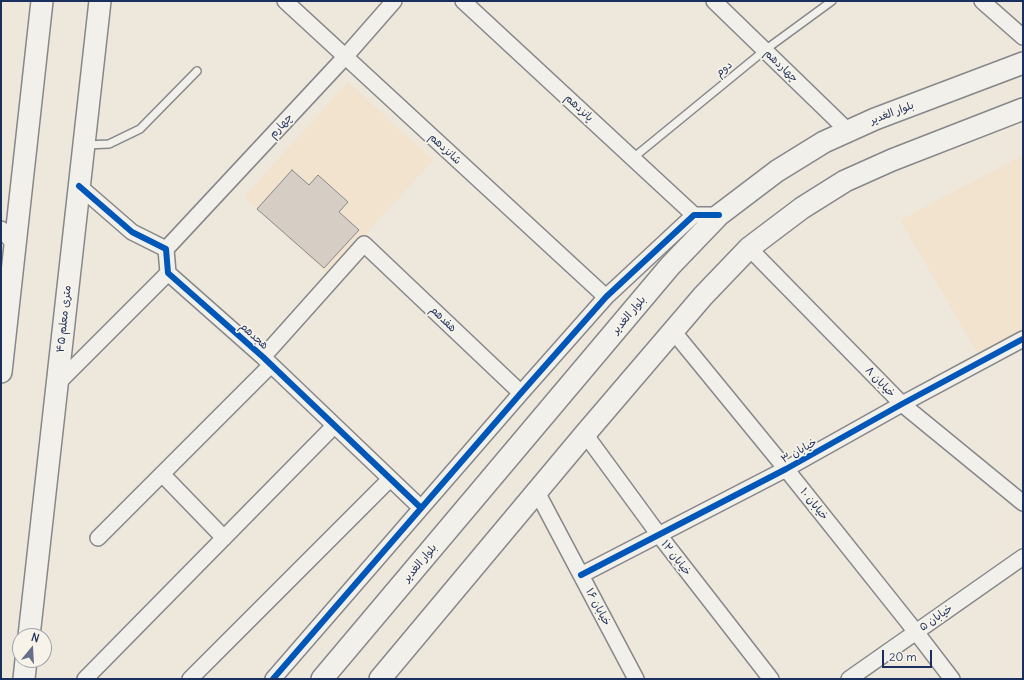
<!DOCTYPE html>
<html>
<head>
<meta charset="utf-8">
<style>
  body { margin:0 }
  #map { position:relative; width:1024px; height:680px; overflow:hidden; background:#eee7db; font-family:Delius,sans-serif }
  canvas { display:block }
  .frame { position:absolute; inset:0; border:2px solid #1b2f5e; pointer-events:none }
  .north { position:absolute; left:12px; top:628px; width:40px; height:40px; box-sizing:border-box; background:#f7f3e8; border:1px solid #9fa5b1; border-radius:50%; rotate:18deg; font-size:11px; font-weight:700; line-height:16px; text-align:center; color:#1b2f5e }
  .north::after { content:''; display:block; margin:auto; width:14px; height:18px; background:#656f8a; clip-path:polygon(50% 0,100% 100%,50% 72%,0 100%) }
  .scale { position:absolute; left:882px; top:650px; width:50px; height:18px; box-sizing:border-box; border:2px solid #1b2f5e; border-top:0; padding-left:5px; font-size:12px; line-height:14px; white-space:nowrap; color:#1b2f5e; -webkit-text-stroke:3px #f7f3e8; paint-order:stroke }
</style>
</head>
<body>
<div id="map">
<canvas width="1024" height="680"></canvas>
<div class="frame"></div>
<div class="north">N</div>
<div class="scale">20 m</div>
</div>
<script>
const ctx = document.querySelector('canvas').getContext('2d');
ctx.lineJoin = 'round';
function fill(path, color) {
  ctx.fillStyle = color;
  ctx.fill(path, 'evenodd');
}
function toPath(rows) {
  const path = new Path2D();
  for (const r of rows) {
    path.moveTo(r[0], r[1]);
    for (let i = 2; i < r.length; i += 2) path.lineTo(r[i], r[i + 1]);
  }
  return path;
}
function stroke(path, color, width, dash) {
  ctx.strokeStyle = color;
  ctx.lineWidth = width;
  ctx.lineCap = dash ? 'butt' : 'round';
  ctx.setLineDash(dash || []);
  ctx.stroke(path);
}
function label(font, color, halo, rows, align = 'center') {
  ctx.font = font + ' Delius,"Playpen Sans Arabic",sans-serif';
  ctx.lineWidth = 3.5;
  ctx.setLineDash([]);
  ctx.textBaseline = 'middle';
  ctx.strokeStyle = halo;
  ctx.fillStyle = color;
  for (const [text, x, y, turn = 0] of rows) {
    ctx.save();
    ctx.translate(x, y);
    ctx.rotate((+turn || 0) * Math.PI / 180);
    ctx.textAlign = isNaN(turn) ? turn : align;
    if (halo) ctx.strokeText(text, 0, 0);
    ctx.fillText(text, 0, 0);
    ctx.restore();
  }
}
const built = toPath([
  [348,82,433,160,329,275,244,197],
  [1023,155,1023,330,978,354,900,220]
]);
const building = toPath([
  [292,170,309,185,318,175,348,202,339,212,359,230,324,268,257,209,292,170]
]);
const lane = toPath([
  [86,145,109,144,140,129,197,71],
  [633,158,765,50,832,1]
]);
const street = toPath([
  [285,1,606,297],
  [463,1,694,215],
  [714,1,848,131],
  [982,1,1023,37],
  [79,186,132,232,166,249,168,273,263,357,421,508],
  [1,229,15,245],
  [749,248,902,404,1023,503],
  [166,249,345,57,394,1],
  [673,331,786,469,916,632,952,679],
  [263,357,364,244,521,393],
  [57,384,168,273],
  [585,434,659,535,771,679],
  [162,474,224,538],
  [537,492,636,679],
  [98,538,271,365],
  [581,575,786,469,902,404,1023,339],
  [85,679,334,426],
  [190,679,390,479],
  [273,679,521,393,606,297,694,215,719,215],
  [849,679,1023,557]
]);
const secondary = toPath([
  [1,372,42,1],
  [29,636,100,1],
  [24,679,26,660],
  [322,679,670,266,719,215,777,171,824,142,875,119,1023,63],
  [380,679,585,434,703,296,749,248,802,208,845,181,892,160,1023,109]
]);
const cycleway = toPath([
  [79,186,132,232,166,249,168,273,263,357,421,508],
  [581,575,786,469,902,404,1023,339],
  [273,679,521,393,606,297,694,215,719,215]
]);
const streetNames = [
  ["چهاردهم",781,66,44],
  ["دوم",724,69,-39],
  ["پانزدهم",579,108,43],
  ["بلوار الغدیر",892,113,-21],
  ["چهارم",281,126,-47],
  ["شانزدهم",445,149,43],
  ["بلوار الغدیر",629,315,-50],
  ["۴۵ متری معلم",64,319,-84],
  ["هفدهم",443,319,44],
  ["هجدهم",254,336,42],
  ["خیابان ۸",880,382,46],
  ["خیابان ۳",799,451,-29],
  ["خیابان ۱۰",814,504,51],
  ["خیابان ۱۲",676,558,52],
  ["بلوار الغدیر",420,563,-50],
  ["خیابان ۱۶",598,607,62],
  ["خیابان ۵",936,618,-35]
];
fill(built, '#f2e3cf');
fill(building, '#d6cec4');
stroke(building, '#86878a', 1);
stroke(lane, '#86878a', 10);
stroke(street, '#86878a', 18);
stroke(secondary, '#86878a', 24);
stroke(lane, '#f1f0ea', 7);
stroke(street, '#f1f0ea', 15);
stroke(secondary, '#f1f0ea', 21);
stroke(cycleway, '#0057b8', 6);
label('11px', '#1b2f5e', '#f7f3e8', streetNames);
</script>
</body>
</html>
